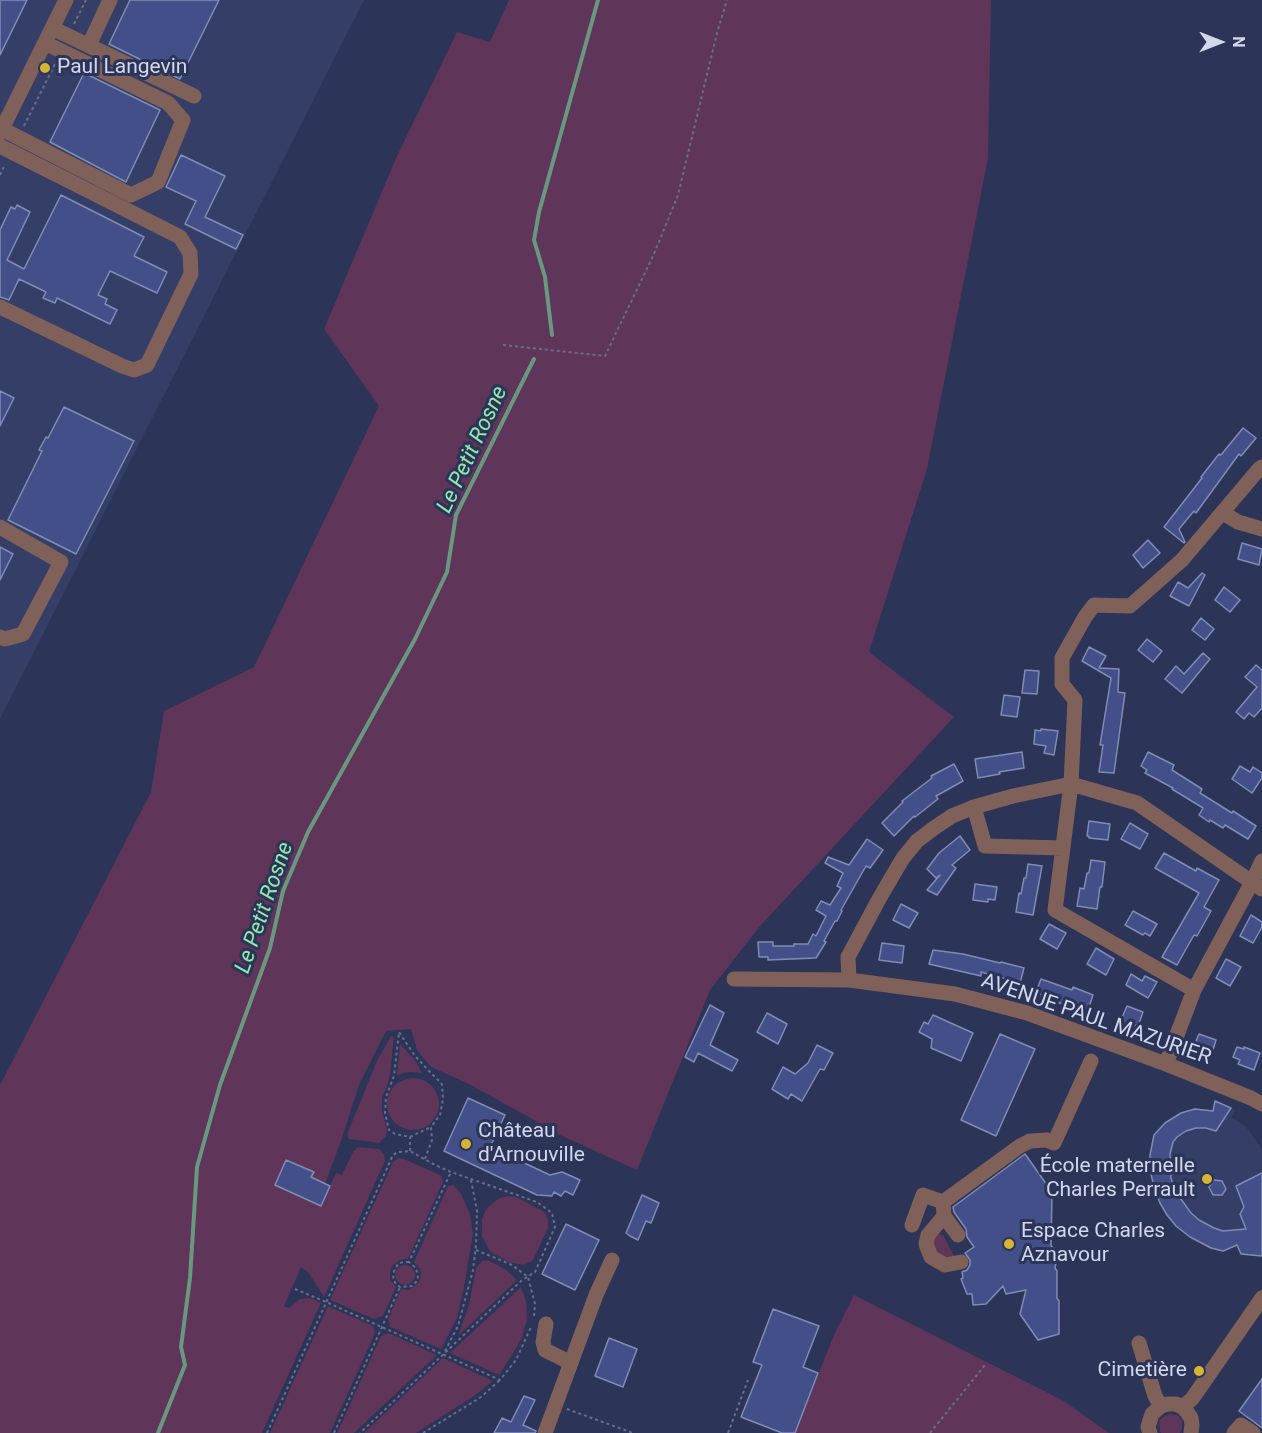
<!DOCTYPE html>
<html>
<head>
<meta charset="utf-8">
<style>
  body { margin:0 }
  #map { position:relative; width:1262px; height:1433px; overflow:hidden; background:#2c3457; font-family:Roboto,sans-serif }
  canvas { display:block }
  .north { position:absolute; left:1190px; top:12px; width:60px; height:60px; -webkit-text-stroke:4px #2c3457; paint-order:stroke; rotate:90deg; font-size:16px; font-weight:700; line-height:24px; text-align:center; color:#d1d7ed }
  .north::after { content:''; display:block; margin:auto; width:21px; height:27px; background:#d1d7ed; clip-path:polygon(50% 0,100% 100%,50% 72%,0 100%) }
</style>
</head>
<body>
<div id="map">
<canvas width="1262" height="1433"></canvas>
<div class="north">N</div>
</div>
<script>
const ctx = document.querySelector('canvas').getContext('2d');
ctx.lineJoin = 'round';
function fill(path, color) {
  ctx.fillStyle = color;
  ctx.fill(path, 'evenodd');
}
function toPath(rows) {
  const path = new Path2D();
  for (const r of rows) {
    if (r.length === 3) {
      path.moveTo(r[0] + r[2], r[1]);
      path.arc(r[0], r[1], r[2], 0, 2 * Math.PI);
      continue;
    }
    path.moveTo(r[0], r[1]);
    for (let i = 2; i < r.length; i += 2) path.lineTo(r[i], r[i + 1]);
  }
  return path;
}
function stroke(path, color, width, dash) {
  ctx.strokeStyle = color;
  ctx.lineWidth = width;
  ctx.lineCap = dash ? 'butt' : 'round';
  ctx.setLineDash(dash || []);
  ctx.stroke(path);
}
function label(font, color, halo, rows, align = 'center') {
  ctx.font = font + ' Roboto,sans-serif';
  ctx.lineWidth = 6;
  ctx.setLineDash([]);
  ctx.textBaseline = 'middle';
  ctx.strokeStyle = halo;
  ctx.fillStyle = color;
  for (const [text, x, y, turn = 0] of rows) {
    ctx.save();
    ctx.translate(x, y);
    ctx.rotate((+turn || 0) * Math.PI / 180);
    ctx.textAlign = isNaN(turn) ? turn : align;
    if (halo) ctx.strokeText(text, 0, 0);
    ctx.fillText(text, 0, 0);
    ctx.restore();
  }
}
const built = toPath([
  [0,0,364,0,0,719],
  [1215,1102,1225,1105,1235,1110,1231,1118,1238,1121,1246,1127,1262,1149,1262,1253,1260,1256,1241,1254,1237,1246,1223,1251,1211,1248,1190,1237,1176,1226,1160,1203,1154,1187,1150,1170,1150,1155,1154,1135,1165,1123,1173,1117,1181,1113,1195,1109,1213,1111]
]);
const green = toPath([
  [509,0,991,0,988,158,927,469,869,652,954,717,761,925,710,990,637,1170,549,1130,536,1121,467,1083,431,1067,417,1050,411,1029,386,1031,359,1085,341,1141,325,1184,330,1186,336,1173,342,1175,353,1152,358,1147,379,1149,384,1154,385,1161,324,1297,308,1272,301,1267,284,1306,289,1308,300,1299,311,1298,321,1303,262,1433,0,1433,0,1085,151,792,164,711,254,667,379,406,324,329,397,156,457,32,490,42],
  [391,1036,394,1037,390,1074,388,1083,382,1098,382,1110,387,1130,386,1136,379,1143,349,1139,347,1135,350,1127,377,1061],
  [400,1044,415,1060,422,1073,410,1072,403,1073,397,1076],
  [413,1104,26],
  [399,1158,404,1159,442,1176,443,1182,408,1259,400,1260,392,1266,390,1274,390,1279,396,1287,383,1316,374,1319,330,1300,393,1162],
  [454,1185,461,1194,470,1214,473,1233,464,1287,457,1318,441,1349,390,1327,388,1319,401,1289,409,1290,418,1283,421,1276,421,1272,419,1267,414,1262,448,1186],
  [507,1196,516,1197,541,1210,546,1214,548,1221,548,1228,535,1256,532,1261,524,1265,509,1262,494,1254,489,1250,482,1236,482,1219,486,1209,498,1199],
  [936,1233,943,1235,954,1256,944,1258,939,1256,932,1243],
  [487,1260,505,1269,517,1280,458,1336,469,1305,476,1268,482,1261],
  [405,1275,10],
  [521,1287,526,1301,527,1319,522,1337,517,1347,499,1375,450,1353],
  [854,1295,1064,1401,1109,1433,795,1433,834,1335],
  [328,1306,373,1326,375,1333,330,1433,270,1433],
  [388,1333,437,1355,354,1433,337,1433,381,1336],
  [443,1358,493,1381,474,1396,416,1433,364,1433],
  [1169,1414,1177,1415,1182,1421,1182,1429,1180,1433,1161,1433,1160,1431,1159,1423,1160,1420,1163,1417]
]);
const stream = toPath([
  [552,335,545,277,534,240,539,212,598,0],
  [158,1433,185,1365,181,1347,190,1278,197,1167,220,1085,270,948,283,891,308,832,415,639,447,572,456,515,534,359]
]);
const building = toPath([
  [0,0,27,0,0,55,0,0],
  [130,0,219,0,180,79,109,44,130,0],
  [84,73,160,110,126,182,50,142,84,73],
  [181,155,225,176,205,217,243,235,236,249,185,224,196,201,166,187,181,155],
  [61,195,144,237,134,256,167,272,157,293,110,271,98,295,107,299,105,304,117,310,110,324,57,298,55,303,43,298,46,292,19,279,9,300,0,297,0,230,11,207,15,209,17,205,30,212,7,260,24,269,61,195],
  [0,391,14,398,0,426,0,391],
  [64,407,134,441,76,554,8,520,42,451,39,450,46,437,48,438,64,407],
  [1243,428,1256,438,1241,456,1239,454,1196,513,1194,511,1179,529,1185,542,1184,543,1164,527,1202,478,1201,477,1219,454,1221,455,1243,428],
  [1148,540,1160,553,1143,568,1133,555,1148,540],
  [1242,543,1262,549,1259,565,1238,559,1242,543],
  [0,547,13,554,0,580,0,547],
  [1202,573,1205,575,1189,606,1170,596,1178,582,1188,588,1202,573],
  [1224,587,1240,600,1230,612,1215,600,1224,587],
  [1201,618,1214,629,1205,640,1192,630,1201,618],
  [1147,639,1162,651,1153,662,1138,650,1147,639],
  [1089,647,1106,656,1099,668,1119,669,1118,692,1125,693,1114,773,1099,772,1103,745,1100,745,1111,678,1082,661,1089,647],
  [1203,653,1210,659,1182,693,1165,679,1176,666,1184,674,1203,653],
  [1256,665,1262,670,1262,708,1254,717,1249,713,1244,719,1236,712,1257,687,1245,677,1256,665],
  [1025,670,1039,671,1037,694,1022,693,1025,670],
  [1004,695,1020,697,1017,717,1001,715,1004,695],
  [1041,729,1058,731,1054,755,1044,753,1046,746,1034,744,1035,730,1041,731,1041,729],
  [1022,752,1024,768,999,772,1000,774,978,778,975,759,1022,752],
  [1148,752,1174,765,1172,770,1202,789,1200,793,1232,813,1233,811,1256,826,1248,839,1225,825,1223,828,1210,820,1209,822,1199,815,1203,808,1172,789,1173,788,1145,773,1147,770,1141,766,1148,752],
  [954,764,963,781,936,796,938,799,915,817,914,816,894,836,882,823,903,802,902,801,932,778,931,776,954,764],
  [1240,766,1250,772,1253,767,1262,773,1262,778,1252,793,1232,779,1240,766],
  [1089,821,1110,824,1108,840,1089,838,1089,836,1087,836,1089,821],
  [1130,823,1148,834,1140,849,1121,839,1130,823],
  [960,836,970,850,952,865,956,868,937,895,927,890,940,875,936,878,927,869,939,853,960,836],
  [867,839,883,850,870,868,866,866,841,910,842,911,837,921,835,921,824,941,826,942,816,958,768,960,768,957,759,957,758,942,773,942,773,946,794,946,794,944,808,944,813,934,816,936,826,916,816,910,821,901,830,905,841,888,837,886,843,873,825,863,828,857,849,865,867,839],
  [1164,853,1196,871,1197,868,1219,880,1204,907,1211,911,1197,936,1194,935,1177,965,1162,957,1199,893,1155,868,1164,853],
  [1091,860,1105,862,1102,887,1100,887,1097,909,1077,906,1080,888,1084,889,1087,873,1089,873,1091,860],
  [1028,864,1042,866,1033,915,1016,912,1019,893,1021,894,1024,878,1026,878,1028,864],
  [975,884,997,887,995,900,988,899,988,902,973,900,975,884],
  [901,904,918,913,909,928,893,920,901,904],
  [1133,911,1157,924,1150,936,1145,933,1143,935,1125,925,1133,911],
  [1251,915,1262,922,1262,927,1253,943,1240,936,1251,915],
  [1049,924,1066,933,1057,949,1040,939,1049,924],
  [882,943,904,946,902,963,879,960,882,943],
  [1096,948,1114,959,1106,975,1087,964,1096,948],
  [933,950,963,954,1000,963,1001,962,1024,968,1020,983,981,972,981,976,929,964,933,950],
  [1226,959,1241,967,1230,986,1216,978,1226,959],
  [1131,974,1142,981,1145,976,1157,982,1148,998,1126,985,1131,974],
  [1041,979,1072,990,1073,987,1093,995,1088,1010,1074,1005,1072,1007,1041,997,1042,995,1036,992,1041,979],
  [710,1005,724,1013,710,1045,738,1060,732,1071,698,1053,694,1062,685,1057,710,1005],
  [1127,1006,1143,1012,1138,1026,1136,1025,1134,1032,1118,1027,1127,1006],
  [767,1013,787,1024,778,1044,757,1032,767,1013],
  [933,1015,973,1033,961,1061,931,1048,932,1039,919,1032,924,1022,928,1024,933,1015],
  [1000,1034,1035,1049,996,1136,961,1120,1000,1034],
  [1199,1034,1216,1040,1212,1053,1194,1046,1199,1034],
  [817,1045,833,1053,824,1070,820,1069,802,1101,791,1094,788,1099,772,1089,783,1067,795,1074,808,1063,817,1045],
  [1237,1047,1244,1049,1244,1047,1260,1053,1254,1070,1238,1064,1240,1060,1233,1057,1237,1047],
  [468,1098,505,1115,490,1147,550,1175,562,1172,580,1180,573,1195,565,1191,561,1196,554,1192,552,1196,537,1195,444,1151,468,1098],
  [1215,1101,1231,1108,1216,1131,1206,1128,1196,1128,1186,1131,1177,1137,1173,1142,1170,1154,1171,1178,1175,1191,1191,1213,1199,1220,1214,1228,1223,1231,1246,1229,1240,1214,1244,1207,1236,1186,1262,1173,1262,1256,1241,1254,1237,1245,1223,1251,1211,1248,1190,1237,1176,1226,1167,1215,1160,1203,1154,1187,1150,1170,1150,1155,1154,1135,1165,1123,1181,1113,1195,1109,1213,1111,1215,1101],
  [1025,1154,1052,1192,1051,1246,1054,1248,1057,1258,1055,1268,1057,1271,1057,1298,1059,1301,1059,1334,1038,1340,1020,1314,1026,1290,1006,1294,1003,1286,986,1304,973,1305,972,1294,967,1294,961,1279,963,1278,962,1272,967,1270,970,1265,970,1260,965,1253,974,1247,967,1237,966,1229,954,1212,953,1207,1025,1154],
  [286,1160,314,1172,311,1177,330,1186,321,1206,275,1185,286,1160],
  [1214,1180,1222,1181,1226,1189,1222,1195,1213,1195,1209,1187,1214,1180],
  [642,1195,659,1203,651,1223,646,1221,638,1240,630,1236,626,1233,642,1195],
  [566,1224,599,1240,575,1290,542,1274,566,1224],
  [773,1309,819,1326,803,1367,818,1373,795,1433,782,1433,741,1417,762,1365,753,1362,773,1309],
  [609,1338,637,1349,623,1387,595,1376,609,1338],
  [1262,1379,1262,1428,1239,1411,1262,1379],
  [524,1396,535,1400,523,1425,536,1431,535,1433,494,1433,502,1418,511,1422,524,1396]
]);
const path = toPath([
  [74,24,86,0],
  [24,126,55,64],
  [0,175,5,164],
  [503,345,605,356,654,254,678,195,717,33,727,0],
  [410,1151,410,1137],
  [425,1159,432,1140,431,1127,440,1115,443,1099,442,1084,430,1072,415,1056,399,1032,394,1076,386,1097,385,1113,389,1130,395,1134,410,1137,431,1127],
  [476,1250,512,1265,528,1277,535,1304,534,1316],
  [409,1262,403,1262,398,1264,394,1271,393,1279,396,1284,400,1287,412,1286,416,1282,418,1277,416,1268,409,1262,451,1172],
  [295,1289,326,1302,500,1380,516,1360,531,1327],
  [445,1351,458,1326,473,1270,476,1245,477,1211,471,1180],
  [567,1409,633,1433],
  [267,1433,393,1155,398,1152,410,1151,435,1165,451,1172,537,1202,552,1213,555,1227,535,1272,521,1281,360,1433],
  [334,1433,400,1287],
  [423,1433,481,1397,500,1380],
  [728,1433,748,1380],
  [930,1433,985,1365]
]);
const minor = toPath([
  [52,28,194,96],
  [89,45,110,0],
  [2,129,131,195,158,182,183,120,168,103,45,43],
  [0,133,66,0],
  [0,146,180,237,190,253,191,274,147,365,134,370,122,366,0,307],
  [1223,513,1238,522,1262,529],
  [0,527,61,562,23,634,5,639,0,637],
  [974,807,985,846,1063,848],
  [734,979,849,980,955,994,1027,1013,1166,1064,1251,1098,1262,1104],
  [849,980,848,957,879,899,903,858,917,841,934,828,952,816,974,807,1013,796,1071,784,1137,803,1262,889],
  [1194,990,1055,910,1071,784,1075,700,1062,684,1062,658,1085,617,1094,605,1130,606,1182,560,1259,469,1262,467],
  [1166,1064,1194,990,1252,882,1262,861],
  [944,1216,958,1235],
  [912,1225,923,1195,943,1202],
  [961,1262,945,1265,931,1257,926,1244,928,1235,944,1216,943,1202,1020,1146,1030,1141,1047,1140,1054,1143,1091,1061],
  [546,1324,543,1342,545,1350,571,1363],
  [1139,1343,1155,1396,1161,1406],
  [1182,1407,1192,1399,1262,1298],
  [545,1433,596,1295,612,1260],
  [1150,1433,1148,1427,1152,1414,1161,1406,1168,1404,1176,1404,1182,1407,1187,1412,1191,1418,1192,1425,1191,1433],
  [1234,1433,1241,1425,1253,1433]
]);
const markers = [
  [45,68,6,"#d7b434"],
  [466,1144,6,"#d7b434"],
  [1207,1179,6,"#d7b434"],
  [1009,1244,6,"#d7b434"],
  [1199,1371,6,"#d7b434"]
];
const poiNames = [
  ["Paul Langevin",57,68],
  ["Château",478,1132],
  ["d'Arnouville",478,1156],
  ["École maternelle",1195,1167,"right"],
  ["Charles Perrault",1195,1191,"right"],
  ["Espace Charles",1021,1232],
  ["Aznavour",1021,1256],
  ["Cimetière",1187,1371,"right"]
];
const streetNames = [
  ["AVENUE PAUL MAZURIER",1096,1020,19]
];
const waterNames = [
  ["Le Petit Rosne",473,450,-65],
  ["Le Petit Rosne",265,908,-71]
];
fill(built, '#353e67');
fill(green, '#5f3559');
stroke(stream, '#699880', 4);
fill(building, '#434f88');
stroke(building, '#818cb4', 1.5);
stroke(path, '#676e8d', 2, [3, 3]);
stroke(minor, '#80615a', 15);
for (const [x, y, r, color] of markers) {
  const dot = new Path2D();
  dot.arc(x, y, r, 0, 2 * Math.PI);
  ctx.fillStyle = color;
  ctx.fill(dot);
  stroke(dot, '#2c3457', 2);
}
label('21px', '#d1d7ed', '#2c3457', poiNames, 'left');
label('21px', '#d1d7ed', '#2c3457', streetNames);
label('italic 22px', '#8feaab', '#2c3457', waterNames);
</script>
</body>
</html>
